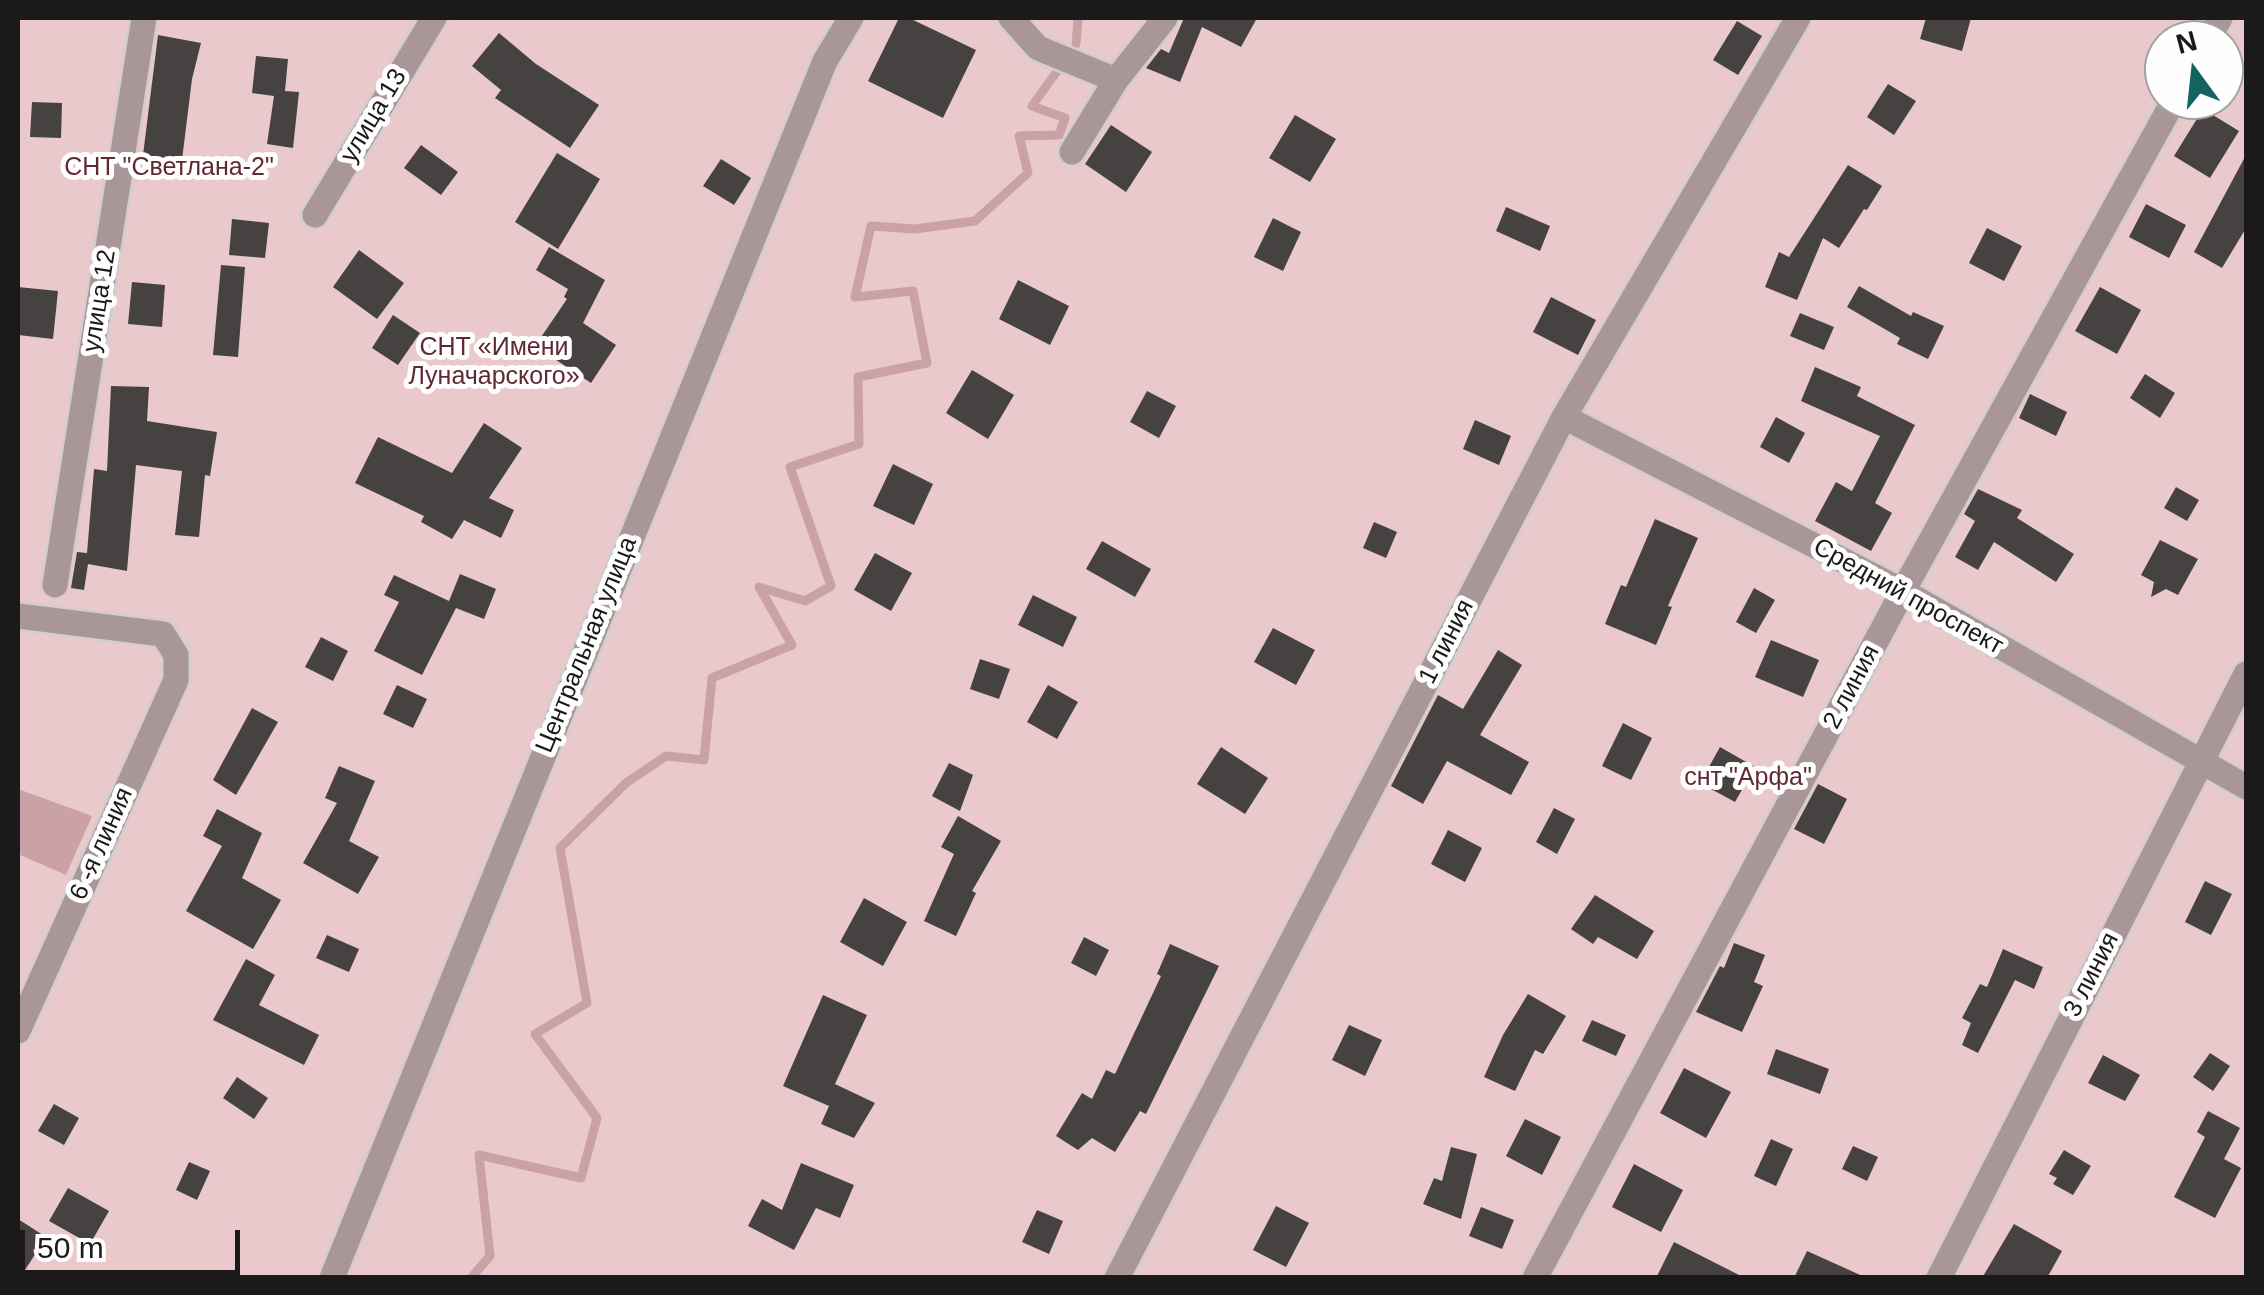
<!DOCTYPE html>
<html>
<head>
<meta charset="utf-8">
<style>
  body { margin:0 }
  #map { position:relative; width:2264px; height:1295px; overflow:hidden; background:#f6efef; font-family:Helvetica,sans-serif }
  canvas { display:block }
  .frame { position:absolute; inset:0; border:20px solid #1b1919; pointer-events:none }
  .north { position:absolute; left:2144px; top:20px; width:100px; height:100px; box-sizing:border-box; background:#fffefe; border:2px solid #a4a2a2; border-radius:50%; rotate:345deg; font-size:28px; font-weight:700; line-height:40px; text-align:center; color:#1b1919 }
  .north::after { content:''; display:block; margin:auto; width:35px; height:45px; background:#146360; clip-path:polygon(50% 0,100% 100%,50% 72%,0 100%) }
  .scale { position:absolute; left:20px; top:1230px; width:220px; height:45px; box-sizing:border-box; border:5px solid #1b1919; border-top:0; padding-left:12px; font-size:30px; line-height:35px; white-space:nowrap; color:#1b1919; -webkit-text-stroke:8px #fffefe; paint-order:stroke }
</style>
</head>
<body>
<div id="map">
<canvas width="2264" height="1295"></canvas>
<div class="frame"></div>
<div class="north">N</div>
<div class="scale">50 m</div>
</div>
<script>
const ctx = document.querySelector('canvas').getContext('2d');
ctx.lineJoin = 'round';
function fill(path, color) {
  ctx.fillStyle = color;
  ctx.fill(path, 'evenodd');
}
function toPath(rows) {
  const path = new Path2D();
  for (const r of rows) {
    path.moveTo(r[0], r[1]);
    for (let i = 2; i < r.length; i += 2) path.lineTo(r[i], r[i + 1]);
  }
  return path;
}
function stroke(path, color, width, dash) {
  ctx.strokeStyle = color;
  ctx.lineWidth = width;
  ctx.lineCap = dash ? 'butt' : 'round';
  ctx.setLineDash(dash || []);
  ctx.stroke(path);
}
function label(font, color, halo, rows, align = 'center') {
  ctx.font = font + ' Helvetica,sans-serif';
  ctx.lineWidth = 10;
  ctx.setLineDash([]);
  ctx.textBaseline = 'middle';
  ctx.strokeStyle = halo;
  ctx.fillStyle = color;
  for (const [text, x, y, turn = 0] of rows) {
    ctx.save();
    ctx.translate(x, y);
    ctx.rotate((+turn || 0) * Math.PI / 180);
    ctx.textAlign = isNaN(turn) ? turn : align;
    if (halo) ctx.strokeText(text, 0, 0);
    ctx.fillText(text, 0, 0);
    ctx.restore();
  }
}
const green = toPath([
  [18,18,2246,18,2246,1277,18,1277],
  [2164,40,2224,40,2224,100,2164,100]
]);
const water = toPath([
  [18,789,92,816,66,875,18,854]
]);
const stream = toPath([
  [1076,44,1078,18],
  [471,1278,490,1256,479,1155,581,1178,597,1118,535,1034,587,1003,560,848,626,783,666,756,704,760,712,678,792,645,759,587,805,601,831,586,790,467,859,444,858,377,927,363,913,291,855,297,871,226,915,229,975,221,1028,173,1019,136,1059,135,1065,118,1032,106,1060,67]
]);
const building = toPath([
  [899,18,909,18,976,50,943,118,868,81],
  [1184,18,1257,18,1241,47,1202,27,1180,82,1146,68,1161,49,1169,53],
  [1926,18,1971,18,1962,51,1920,39],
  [1737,21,1762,36,1738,75,1713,60],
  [499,33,536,64,599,105,570,148,495,98,501,90,472,66],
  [158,35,201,43,192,79,181,168,142,163],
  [256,56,288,59,285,91,299,92,293,148,267,144,274,96,252,93],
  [1888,84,1916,101,1894,135,1867,117],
  [32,102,62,103,61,138,30,137],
  [2203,109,2239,131,2210,178,2174,156],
  [1295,115,1336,139,1310,182,1269,158],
  [1111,125,1152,152,1126,192,1085,164],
  [421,145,458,172,441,195,404,168],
  [557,153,600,179,558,249,515,222],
  [2246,155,2246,228,2222,268,2194,252],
  [721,159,751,178,734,205,703,186],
  [1848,165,1882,186,1867,210,1864,209,1839,248,1823,238,1797,300,1765,287,1779,252,1789,257],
  [2146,204,2186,225,2169,258,2129,237],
  [1506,207,1550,226,1540,251,1496,231],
  [1273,218,1301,232,1283,271,1254,257],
  [232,219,269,223,265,258,229,255],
  [1987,228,2022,246,2004,281,1969,263],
  [549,247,605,280,583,323,616,345,591,383,535,346,567,299,564,297,568,289,536,270],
  [359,250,404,283,377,319,333,287],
  [221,265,245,267,238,357,213,355],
  [1018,280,1069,306,1050,345,999,319],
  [132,282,165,285,162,327,128,324],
  [1859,286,1911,316,1913,312,1944,326,1928,359,1897,344,1900,338,1847,307],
  [18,287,58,291,53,339,18,335],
  [2100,287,2141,310,2117,354,2075,331],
  [1551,297,1596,320,1578,355,1533,332],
  [1800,313,1834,327,1824,350,1790,336],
  [393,315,420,333,398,365,372,348],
  [1815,367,1861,387,1857,396,1915,425,1875,503,1892,513,1871,551,1815,521,1836,482,1852,491,1880,436,1801,401],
  [972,370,1014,395,988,439,946,413],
  [2145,374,2175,393,2160,418,2130,398],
  [111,386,149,387,147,421,217,432,210,476,205,475,199,537,175,535,182,471,136,465,127,571,88,564,84,590,71,588,77,552,87,553,94,469,107,471],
  [1147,391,1176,406,1159,438,1130,422],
  [2030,394,2067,412,2056,436,2019,418],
  [1776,417,1805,433,1789,463,1760,447],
  [1475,420,1511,436,1499,465,1463,449],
  [484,423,522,448,489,498,514,510,501,538,464,520,452,539,421,522,424,516,355,483,378,437,452,473],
  [893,464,933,484,914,525,873,506],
  [2176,487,2199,500,2187,521,2164,508],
  [1978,489,2022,510,2017,518,2074,554,2056,582,1994,542,1978,570,1955,557,1975,521,1964,514],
  [1655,519,1698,538,1668,606,1672,607,1656,645,1605,624,1621,585,1626,587],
  [1374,522,1397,532,1386,558,1363,548],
  [2160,540,2198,559,2178,595,2166,589,2151,597,2154,582,2141,575],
  [1102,541,1151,569,1135,597,1086,569],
  [875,553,912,573,891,611,854,590],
  [460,574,496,589,484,619,456,608,422,675,374,651,399,602,384,595,394,575,449,601],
  [1754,588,1775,600,1756,633,1736,622],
  [1033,595,1077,617,1063,647,1018,625],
  [1273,628,1315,650,1296,685,1254,662],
  [321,637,348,651,333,681,305,667],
  [1771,640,1819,660,1803,697,1755,677],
  [1498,650,1522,665,1480,735,1529,762,1511,795,1447,761,1423,804,1391,786,1438,695,1463,709],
  [980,659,1010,669,999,699,970,689],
  [397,685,427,699,413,728,383,714],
  [1048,685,1078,702,1057,739,1027,722],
  [252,708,278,722,236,795,213,780],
  [1623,723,1652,738,1631,780,1602,766],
  [1221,747,1268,778,1245,814,1197,784],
  [1720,747,1755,767,1735,802,1700,783],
  [949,763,973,775,960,811,932,796],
  [339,766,375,781,349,841,379,857,358,894,303,863,337,803,325,798],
  [1818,784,1847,799,1824,844,1794,829],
  [1554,808,1575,819,1557,854,1536,842],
  [217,809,262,833,242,878,281,900,253,949,186,911,222,846,203,836],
  [958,816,1001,841,972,891,976,893,956,936,924,921,954,854,941,847],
  [1448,830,1482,848,1465,882,1431,864],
  [2205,881,2232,894,2211,935,2185,922],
  [1595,895,1654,931,1637,959,1598,937,1593,944,1571,929],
  [864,898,907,922,883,966,840,942],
  [327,935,359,949,349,972,316,958],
  [1084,937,1109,950,1096,976,1071,963],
  [1734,943,1765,955,1754,982,1763,986,1742,1032,1696,1012,1720,966,1724,968],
  [1170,944,1219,966,1146,1114,1140,1111,1115,1152,1092,1138,1078,1150,1056,1136,1082,1093,1092,1099,1106,1070,1115,1074,1161,976,1157,974],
  [2003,949,2043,967,2034,989,2015,980,1978,1053,1962,1045,1971,1023,1962,1018,1980,984,1987,987],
  [246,959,275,975,259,1005,319,1035,304,1065,213,1020],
  [1528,994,1566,1016,1543,1054,1535,1050,1515,1091,1484,1077,1503,1035],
  [823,995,867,1015,835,1084,875,1103,854,1138,821,1124,829,1106,783,1086],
  [1592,1020,1626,1035,1616,1056,1582,1041],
  [1349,1025,1382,1040,1365,1076,1332,1060],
  [1776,1049,1829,1069,1820,1094,1767,1074],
  [2210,1053,2230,1066,2213,1091,2193,1077],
  [2103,1055,2140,1075,2125,1101,2088,1083],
  [1684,1068,1731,1092,1706,1138,1660,1113],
  [237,1077,268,1098,254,1119,223,1098],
  [54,1104,79,1118,64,1145,38,1131],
  [2208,1111,2240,1128,2224,1159,2241,1168,2215,1218,2174,1197,2205,1137,2197,1132],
  [1525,1119,1561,1137,1542,1175,1506,1156],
  [1771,1139,1793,1149,1776,1186,1754,1176],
  [1853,1146,1878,1157,1867,1181,1842,1169],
  [1451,1147,1477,1154,1461,1219,1423,1204,1434,1178,1442,1181],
  [2064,1150,2091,1166,2073,1195,2053,1184,2057,1178,2049,1174],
  [189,1162,210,1171,197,1200,176,1190],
  [801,1163,854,1185,840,1218,816,1208,794,1250,748,1226,762,1199,782,1210],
  [1634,1164,1683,1190,1661,1232,1612,1207],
  [68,1188,109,1211,90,1244,49,1221],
  [1276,1206,1309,1223,1286,1267,1253,1250],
  [1481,1207,1514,1220,1502,1249,1469,1236],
  [1037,1210,1063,1221,1049,1254,1022,1242],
  [18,1219,46,1237,20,1278,18,1278],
  [2014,1224,2062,1251,2047,1278,1982,1278],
  [1674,1242,1745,1278,1656,1278],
  [1807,1251,1867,1278,1794,1278]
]);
const minor = toPath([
  [1011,18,1038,48,1116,80],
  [2208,40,2220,18],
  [1072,152,1116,80,1165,18],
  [315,215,434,18],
  [1564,417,1903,591,2246,787],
  [55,585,144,18],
  [18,616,163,634,176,655,176,680,18,1031],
  [332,1278,825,61,851,18],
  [1117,1278,1564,417,1798,18],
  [1535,1278,1903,591,2174,100],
  [1939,1278,2246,674]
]);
const streetNames = [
  ["улица 13",374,116,-59],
  ["улица 12",100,301,-81],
  ["Средний проспект",1908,597,29],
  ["1 линия",1447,642,-63],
  ["Центральная улица",587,645,-68],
  ["2 линия",1852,687,-62],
  ["6 -я линия",102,844,-66],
  ["3 линия",2092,975,-63]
];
const parkNames = [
  ["СНТ \"Светлана-2\"",169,168],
  ["СНТ «Имени",494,348],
  ["Луначарского»",494,377],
  ["снт \"Арфа\"",1748,778]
];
fill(green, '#eac9cc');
fill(water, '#caa2a6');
stroke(stream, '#caa2a6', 9);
fill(building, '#474242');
stroke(minor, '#d3cdcd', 30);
stroke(minor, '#a89698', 25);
label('25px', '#1b1919', '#fffefe', streetNames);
label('25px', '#5f2a33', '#fffefe', parkNames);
</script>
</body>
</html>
